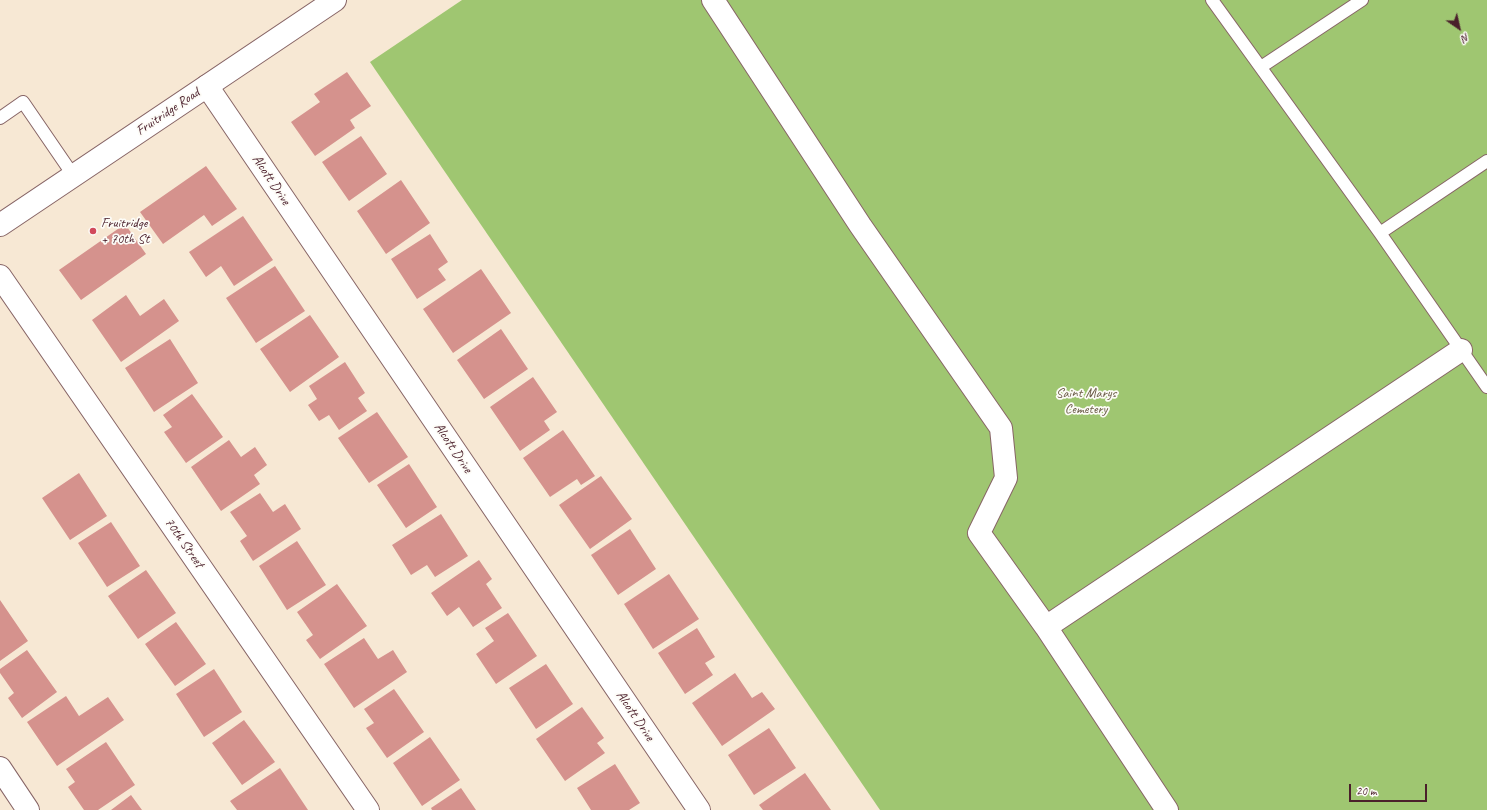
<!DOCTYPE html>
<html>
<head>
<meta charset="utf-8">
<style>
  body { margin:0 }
  #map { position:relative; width:1487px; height:810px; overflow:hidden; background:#f7e8d4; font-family:Caveat,sans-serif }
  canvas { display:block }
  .north { position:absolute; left:1439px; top:8px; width:40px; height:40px; -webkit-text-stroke:3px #fdfcf7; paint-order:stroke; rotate:146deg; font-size:11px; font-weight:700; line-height:16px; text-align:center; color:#4a1f2b }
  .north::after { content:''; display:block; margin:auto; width:14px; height:18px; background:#4a1f2b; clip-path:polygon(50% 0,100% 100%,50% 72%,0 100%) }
  .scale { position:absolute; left:1349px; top:784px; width:78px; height:18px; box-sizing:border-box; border:2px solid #4a1f2b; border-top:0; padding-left:5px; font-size:12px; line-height:14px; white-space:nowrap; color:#4a1f2b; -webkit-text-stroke:3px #fdfcf7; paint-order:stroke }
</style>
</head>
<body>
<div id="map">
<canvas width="1487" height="810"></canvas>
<div class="north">N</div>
<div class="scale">20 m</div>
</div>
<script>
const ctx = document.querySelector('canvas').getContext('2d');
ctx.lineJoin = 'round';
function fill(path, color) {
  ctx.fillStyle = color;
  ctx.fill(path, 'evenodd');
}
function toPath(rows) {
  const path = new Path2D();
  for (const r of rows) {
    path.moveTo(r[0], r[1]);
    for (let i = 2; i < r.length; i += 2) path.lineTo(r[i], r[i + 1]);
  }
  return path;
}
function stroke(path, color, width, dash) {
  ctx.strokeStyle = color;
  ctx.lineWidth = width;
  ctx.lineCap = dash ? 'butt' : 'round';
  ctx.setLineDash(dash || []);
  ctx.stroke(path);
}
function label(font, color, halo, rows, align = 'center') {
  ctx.font = font + ' Caveat,sans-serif';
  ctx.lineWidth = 3.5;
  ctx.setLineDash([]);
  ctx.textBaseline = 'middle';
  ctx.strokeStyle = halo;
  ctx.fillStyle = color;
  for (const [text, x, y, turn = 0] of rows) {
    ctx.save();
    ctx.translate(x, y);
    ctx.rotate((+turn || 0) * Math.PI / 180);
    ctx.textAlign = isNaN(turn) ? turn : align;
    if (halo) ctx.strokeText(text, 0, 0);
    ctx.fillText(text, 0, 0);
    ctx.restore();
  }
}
const green = toPath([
  [462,0,1487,0,1487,810,880,810,370,62]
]);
const building = toPath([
  [347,72,371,106,350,120,355,128,315,156,291,122,320,102,314,94],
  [361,136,387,174,349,201,322,162],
  [206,166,237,209,212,226,204,215,163,244,140,212],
  [401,180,430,223,386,254,357,211],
  [243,216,273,260,234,286,221,266,206,277,189,252],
  [125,224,146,254,81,300,59,270],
  [430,234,448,262,438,269,446,280,417,299,391,259],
  [275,266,305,311,256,343,226,298],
  [481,269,511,313,453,353,423,309],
  [126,295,140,316,164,299,179,321,121,362,92,320],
  [310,315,339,357,290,392,260,349],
  [501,329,528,369,484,399,457,360],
  [170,339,198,383,154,412,125,368],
  [345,362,365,393,358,398,367,411,339,430,329,415,319,421,308,405,317,399,309,386],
  [533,377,557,412,544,421,550,430,520,451,490,407],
  [192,394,223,437,186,463,164,432,172,427,163,415],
  [377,412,408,457,369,483,338,438],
  [563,430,595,476,581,485,577,479,550,497,523,458],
  [229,440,241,457,255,447,267,465,254,475,260,484,221,511,191,467],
  [409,464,437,507,406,528,377,485],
  [79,473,107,516,70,540,42,498],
  [601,476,632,519,590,549,559,505],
  [260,493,273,512,285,504,301,529,253,561,240,541,247,536,230,512],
  [441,514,468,556,435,577,427,565,411,575,392,545],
  [111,522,140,566,107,587,78,543],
  [630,529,656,569,618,595,591,555],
  [297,541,326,585,287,610,259,566],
  [479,560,492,579,486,584,502,608,473,627,459,607,447,616,431,593],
  [146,570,176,613,138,639,108,596],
  [669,574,699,619,653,649,624,604],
  [337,584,367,626,320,659,306,640,313,635,297,612],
  [0,600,28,641,0,661],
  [508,613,537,656,496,684,476,654,494,641,485,628],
  [176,622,206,664,175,686,145,644],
  [697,628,715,657,705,663,713,675,685,694,658,653],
  [364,638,378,659,393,650,407,672,354,708,324,664],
  [27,650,57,692,22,718,8,698,14,693,0,673,0,669],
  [546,664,573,704,536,729,509,688],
  [214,669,242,712,204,737,176,694],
  [735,673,752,698,762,692,775,709,722,746,692,703],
  [394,689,424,732,387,758,366,728,374,723,364,709],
  [66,696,79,716,108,697,124,720,57,766,27,722],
  [582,707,604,738,597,743,605,753,565,781,536,739],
  [244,720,275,762,242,785,212,743],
  [769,728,796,768,754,795,728,755],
  [430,737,460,780,422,806,393,763],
  [106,742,135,785,98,810,84,810,68,787,75,782,66,769],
  [615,764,640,803,629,810,591,810,577,788],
  [280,768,308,810,237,810,230,801],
  [805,773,831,810,763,810,759,805],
  [461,788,476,810,432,810,431,808],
  [131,795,142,810,111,810]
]);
const lane = toPath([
  [1212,0,1380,233,1487,387],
  [1261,67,1362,0],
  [0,118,23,102,73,175],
  [1380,233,1487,161]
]);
const street = toPath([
  [713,0,860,225,1001,428,1006,478,979,533,1046,627,1167,810],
  [207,86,699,810],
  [0,276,368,810],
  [1046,627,1461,350],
  [0,768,28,810]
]);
const secondary = toPath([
  [0,225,335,0]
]);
const markers = [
  [93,231,4,"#d1495b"]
];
const streetNames = [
  ["Fruitridge Road",168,112,-34],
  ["Alcott Drive",271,180,56],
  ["Alcott Drive",453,448,56],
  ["70th Street",184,543,55],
  ["Alcott Drive",635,716,56]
];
const poiNames = [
  ["Fruitridge",101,223],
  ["+ 70th St",101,239]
];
const parkNames = [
  ["Saint Marys",1086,393],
  ["Cemetery",1086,409]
];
fill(green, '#9fc671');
fill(building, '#d5928d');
stroke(lane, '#876566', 14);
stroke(street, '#876566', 24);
stroke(secondary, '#876566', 24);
stroke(lane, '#fff', 12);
stroke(street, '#fff', 22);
stroke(secondary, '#fff', 22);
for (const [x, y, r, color] of markers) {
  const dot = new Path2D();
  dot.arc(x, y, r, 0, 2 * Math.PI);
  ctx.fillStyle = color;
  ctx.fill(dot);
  stroke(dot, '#fdfcf7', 1.5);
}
label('14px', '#4a1f2b', '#fdfcf7', streetNames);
label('14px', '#4a1f2b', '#fdfcf7', poiNames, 'left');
label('14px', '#685944', '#fdfcf7', parkNames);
</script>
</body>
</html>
